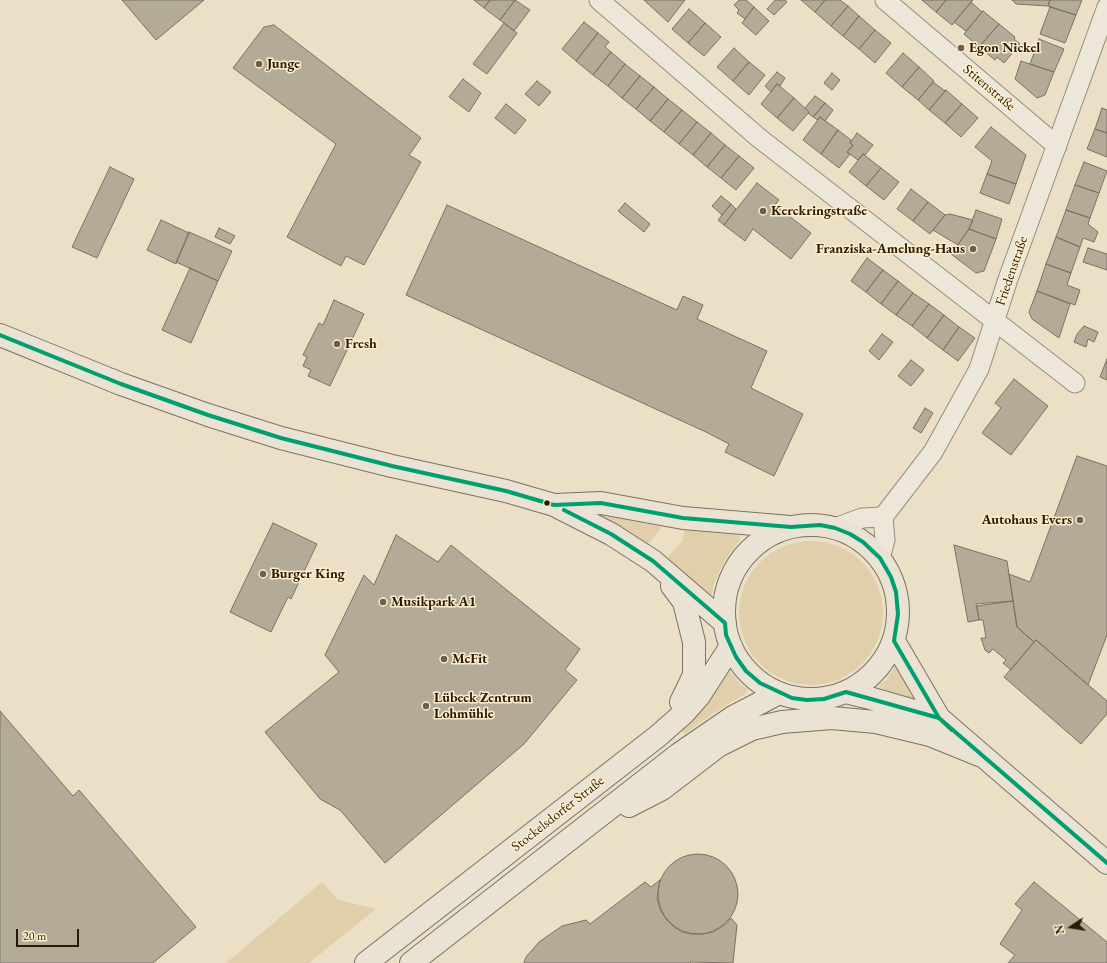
<!DOCTYPE html>
<html>
<head>
<meta charset="utf-8">
<style>
  body { margin:0 }
  #map { position:relative; width:1107px; height:963px; overflow:hidden; background:#ebdfc5; font-family:"EB Garamond",serif }
  canvas { display:block }
  .north { position:absolute; left:1051px; top:907px; width:40px; height:40px; -webkit-text-stroke:3px #fceecf; paint-order:stroke; rotate:258deg; font-size:11px; font-weight:700; line-height:16px; text-align:center; color:#2d1904 }
  .north::after { content:''; display:block; margin:auto; width:14px; height:18px; background:#2d1904; clip-path:polygon(50% 0,100% 100%,50% 72%,0 100%) }
  .scale { position:absolute; left:16px; top:929px; width:63px; height:18px; box-sizing:border-box; border:2px solid #2d1904; border-top:0; padding-left:5px; font-size:12px; line-height:14px; white-space:nowrap; color:#2d1904; -webkit-text-stroke:3px #fceecf; paint-order:stroke }
</style>
</head>
<body>
<div id="map">
<canvas width="1107" height="963"></canvas>
<div class="north">N</div>
<div class="scale">20 m</div>
</div>
<script>
const ctx = document.querySelector('canvas').getContext('2d');
ctx.lineJoin = 'round';
function fill(path, color) {
  ctx.fillStyle = color;
  ctx.fill(path, 'evenodd');
}
function toPath(rows) {
  const path = new Path2D();
  for (const r of rows) {
    if (r.length === 3) {
      path.moveTo(r[0] + r[2], r[1]);
      path.arc(r[0], r[1], r[2], 0, 2 * Math.PI);
      continue;
    }
    path.moveTo(r[0], r[1]);
    for (let i = 2; i < r.length; i += 2) path.lineTo(r[i], r[i + 1]);
  }
  return path;
}
function stroke(path, color, width, dash) {
  ctx.strokeStyle = color;
  ctx.lineWidth = width;
  ctx.lineCap = dash ? 'butt' : 'round';
  ctx.setLineDash(dash || []);
  ctx.stroke(path);
}
function label(font, color, halo, rows, align = 'center') {
  ctx.font = font + ' "EB Garamond",serif';
  ctx.lineWidth = 3;
  ctx.setLineDash([]);
  ctx.textBaseline = 'middle';
  ctx.strokeStyle = halo;
  ctx.fillStyle = color;
  for (const [text, x, y, turn = 0] of rows) {
    ctx.save();
    ctx.translate(x, y);
    ctx.rotate((+turn || 0) * Math.PI / 180);
    ctx.textAlign = isNaN(turn) ? turn : align;
    if (halo) ctx.strokeText(text, 0, 0);
    ctx.fillText(text, 0, 0);
    ctx.restore();
  }
}
const green = toPath([
  [594,512,618,518,662,527,648,544,617,524,594,514],
  [684,530,737,535,740,537,740,540,724,561,713,586,712,594,709,597,666,559,683,540],
  [811,613,72],
  [896,664,916,699,882,689,878,686,887,679],
  [729,670,740,684,747,689,745,694,712,714,685,734,681,731,698,713,721,674],
  [322,882,338,900,376,909,309,963,226,963]
]);
const building = toPath([
  [122,0,204,0,156,40,122,0],
  [474,0,490,0,484,8,474,0],
  [490,0,515,0,500,20,484,8,490,0],
  [515,0,530,10,514,31,500,20,515,0],
  [644,0,685,0,668,22,644,0],
  [739,0,746,0,754,7,745,19,737,13,739,10,734,5,739,0],
  [775,0,785,0,787,2,774,15,767,9,775,0],
  [801,0,825,0,815,12,801,0],
  [825,0,840,0,848,6,831,26,815,12,825,0],
  [922,0,946,0,936,12,922,0],
  [946,0,973,0,952,25,936,12,946,0],
  [1012,0,1050,0,1048,6,1016,4,1012,0],
  [1050,0,1082,0,1076,15,1048,6,1050,0],
  [971,2,982,12,966,31,954,22,971,2],
  [848,6,859,16,843,36,831,26,848,6],
  [754,7,769,21,756,35,742,23,754,7],
  [1050,7,1076,15,1065,43,1040,34,1050,7],
  [689,9,705,23,688,43,672,29,689,9],
  [983,11,999,24,979,47,964,34,983,11],
  [859,16,875,30,859,49,843,36,859,16],
  [584,22,598,33,576,61,562,49,584,22],
  [504,23,517,33,487,74,473,64,504,23],
  [705,23,721,37,704,56,688,43,705,23],
  [999,24,1015,37,1014,39,1020,44,1004,63,997,57,995,60,979,47,999,24],
  [274,25,421,138,409,155,421,162,364,265,346,256,341,266,287,237,336,144,233,68,264,27,274,25],
  [875,30,891,43,875,63,859,49,875,30],
  [598,33,609,42,605,47,611,52,593,75,576,61,598,33],
  [1039,39,1064,49,1054,72,1030,64,1039,39],
  [734,48,749,62,733,81,717,67,734,48],
  [611,52,625,64,608,86,593,75,611,52],
  [903,53,919,67,902,87,886,73,903,53],
  [1021,61,1054,72,1045,95,1037,98,1015,79,1021,61],
  [749,62,765,75,749,95,733,81,749,62],
  [625,64,640,76,622,98,608,86,625,64],
  [919,67,934,81,918,100,902,87,919,67],
  [777,72,785,78,780,86,777,84,771,92,765,86,777,72],
  [832,73,840,80,832,90,824,83,832,73],
  [640,76,654,87,636,109,622,98,640,76],
  [463,79,481,93,469,112,449,97,463,79],
  [537,81,551,92,539,106,525,94,537,81],
  [933,82,945,91,929,110,918,100,933,82],
  [777,84,794,98,777,118,761,104,777,84],
  [654,87,668,99,650,121,636,109,654,87],
  [946,90,962,104,945,123,929,110,946,90],
  [815,96,825,103,813,117,808,113,809,112,805,108,815,96],
  [794,98,809,112,793,131,777,118,794,98],
  [668,99,682,110,664,132,650,121,668,99],
  [825,103,833,110,825,121,820,117,818,120,813,117,825,103],
  [506,104,526,120,515,134,495,118,506,104],
  [962,104,978,118,961,137,945,123,962,104],
  [1102,108,1107,110,1107,133,1095,129,1102,108],
  [682,110,697,122,679,144,664,132,682,110],
  [820,117,838,130,821,154,803,140,820,117],
  [697,122,711,133,693,155,679,144,697,122],
  [991,127,1026,155,1016,184,987,174,992,161,975,147,991,127],
  [1095,129,1107,133,1107,157,1087,149,1095,129],
  [838,130,851,140,850,143,853,145,847,152,850,154,839,168,821,154,838,130],
  [711,133,725,145,707,167,693,155,711,133],
  [857,133,873,145,865,155,863,154,858,160,847,152,853,145,850,143,857,133],
  [725,145,739,156,721,178,707,167,725,145],
  [863,154,881,168,866,186,849,172,863,154],
  [739,156,754,168,736,190,721,178,739,156],
  [1084,162,1107,171,1099,193,1075,185,1084,162],
  [110,167,134,179,97,258,72,247,110,167],
  [881,168,899,182,884,200,866,186,881,168],
  [987,174,1016,184,1009,204,980,193,987,174],
  [757,183,779,200,775,205,811,233,791,259,753,229,745,241,724,225,757,183],
  [1075,185,1099,193,1090,218,1066,210,1075,185],
  [911,189,928,202,913,221,897,209,911,189],
  [721,196,731,204,722,215,712,206,721,196],
  [928,202,945,215,930,234,913,221,928,202],
  [625,203,650,224,644,232,618,211,625,203],
  [731,204,736,209,724,225,718,220,731,204],
  [447,205,677,310,683,296,703,305,697,319,767,351,751,388,803,414,774,476,725,452,729,444,706,432,406,295,447,205],
  [976,210,1002,219,996,239,969,229,976,210],
  [1066,210,1090,218,1088,224,1098,232,1094,242,1083,238,1080,247,1056,237,1066,210],
  [950,214,973,220,969,229,958,245,933,230,945,215,950,214],
  [161,220,189,233,176,264,147,250,161,220],
  [219,228,235,236,230,244,215,237,219,228],
  [969,229,996,239,984,271,976,273,951,254,969,229],
  [189,232,232,251,218,281,176,262,189,232],
  [1056,237,1080,247,1071,273,1046,264,1056,237],
  [1088,248,1107,254,1107,270,1083,262,1088,248],
  [867,258,883,270,866,292,851,281,867,258],
  [1046,264,1071,273,1067,285,1080,290,1075,305,1037,291,1046,264],
  [190,268,218,281,191,343,162,330,190,268],
  [883,270,898,281,881,304,866,292,883,270],
  [898,281,913,293,896,315,881,304,898,281],
  [1037,291,1070,304,1059,338,1032,319,1029,312,1037,291],
  [913,293,929,304,912,326,896,315,913,293],
  [334,300,364,314,330,386,308,376,311,370,303,366,307,357,303,355,319,323,323,325,334,300],
  [929,304,944,315,927,338,912,326,929,304],
  [944,315,959,327,943,350,927,338,944,315],
  [1084,326,1098,332,1094,342,1088,339,1086,347,1074,342,1077,334,1084,326],
  [959,327,975,338,958,361,943,350,959,327],
  [882,334,893,342,879,360,869,351,882,334],
  [1107,359,1107,380,1100,377,1107,359],
  [911,360,924,370,911,386,898,376,911,360],
  [1014,379,1048,406,1011,455,982,433,1001,408,995,403,1014,379],
  [925,408,933,413,921,433,913,428,925,408],
  [1077,456,1107,466,1107,635,1088,685,1036,640,1034,642,1017,627,1009,574,1030,582,1077,456],
  [273,523,317,544,291,599,288,597,271,632,230,612,273,523],
  [396,535,438,562,451,545,580,649,565,670,577,680,524,744,385,863,340,810,320,799,265,732,339,672,325,655,364,575,374,585,396,535],
  [954,545,1007,561,1013,601,976,604,979,620,968,622,954,545],
  [1013,601,1017,627,1034,642,1011,670,1003,663,1006,660,993,649,989,653,985,650,981,638,986,638,983,620,979,620,977,606,1013,601],
  [1036,640,1107,701,1107,714,1081,744,1004,677,1036,640],
  [0,711,73,796,79,790,196,927,153,963,0,963,0,711],
  [698,894,40],
  [660,880,657,898,661,911,666,919,674,927,682,932,691,934,703,934,713,932,726,924,731,918,737,925,733,963,691,962,690,963,524,963,526,957,539,942,562,926,586,920,590,924,645,882,651,887,660,880],
  [1034,882,1107,942,1107,963,1008,963,1015,955,1000,944,1022,910,1015,904,1034,882]
]);
const minor = toPath([
  [599,0,759,138,1075,383],
  [885,0,1057,146],
  [835,528,862,518,883,517],
  [880,558,885,540,883,517,933,452,979,369,1008,279,1107,7]
]);
const primary = toPath([
  [0,335,121,384,208,415,281,438,392,466,506,491,554,505,611,534,653,561,725,623],
  [556,505,601,503,683,518,790,527],
  [811,612,87],
  [672,586,684,602,694,642,694,675,681,702],
  [894,641,939,718,1107,863],
  [846,692,866,697,939,718],
  [629,806,662,789,718,746,752,729,782,722,832,718,876,722,930,735,982,756],
  [366,963,658,736,684,713,699,696,731,646],
  [411,963,679,754,733,717,779,693]
]);
const bus1 = toPath([
  [0,335,121,384,208,415,281,438,392,466,506,491,554,505,601,503,683,518,791,527,820,525,835,528,850,534,863,542,880,558,891,577,896,592,898,614,894,641,939,718,1107,863],
  [564,510,611,534,653,561,725,623,726,635,736,657,746,671,760,683,792,698,807,700,824,699,846,692,939,718,952,730]
]);
const markers = [
  [961,48,4,"#705e48"],
  [259,64,4,"#705e48"],
  [763,211,4,"#705e48"],
  [973,249,4,"#705e48"],
  [337,344,4,"#705e48"],
  [547,503,3.5,"#2d1904"],
  [1080,520,4,"#705e48"],
  [263,574,4,"#705e48"],
  [383,602,4,"#705e48"],
  [444,659,4,"#705e48"],
  [426,706,4,"#705e48"]
];
const poiNames = [
  ["Egon Nickel",969,48],
  ["Junge",267,64],
  ["Kerckringstraße",771,211],
  ["Franziska-Amelung-Haus",965,249,"right"],
  ["Fresh",345,344],
  ["Autohaus Evers",1072,520,"right"],
  ["Burger King",271,574],
  ["Musikpark A1",391,602],
  ["McFit",452,659],
  ["Lübeck Zentrum",434,698],
  ["Lohmühle",434,714]
];
const streetNames = [
  ["Stitenstraße",989,88,40],
  ["Friedenstraße",1012,271,-71],
  ["Stockelsdorfer Straße",558,814,-38]
];
fill(green, '#e1cfac');
fill(building, '#b3aa97');
stroke(building, '#7b7262', 1);
stroke(minor, '#968c7c', 21);
stroke(primary, '#7b7262', 24);
stroke(minor, '#ede7da', 19);
stroke(primary, '#eae3d4', 22);
stroke(bus1, '#009f6f', 4);
for (const [x, y, r, color] of markers) {
  const dot = new Path2D();
  dot.arc(x, y, r, 0, 2 * Math.PI);
  ctx.fillStyle = color;
  ctx.fill(dot);
  stroke(dot, '#fceecf', 1.5);
}
label('bold 14px', '#2d1904', '#fceecf', poiNames, 'left');
label('14px', '#2d1904', '#fceecf', streetNames);
</script>
</body>
</html>
